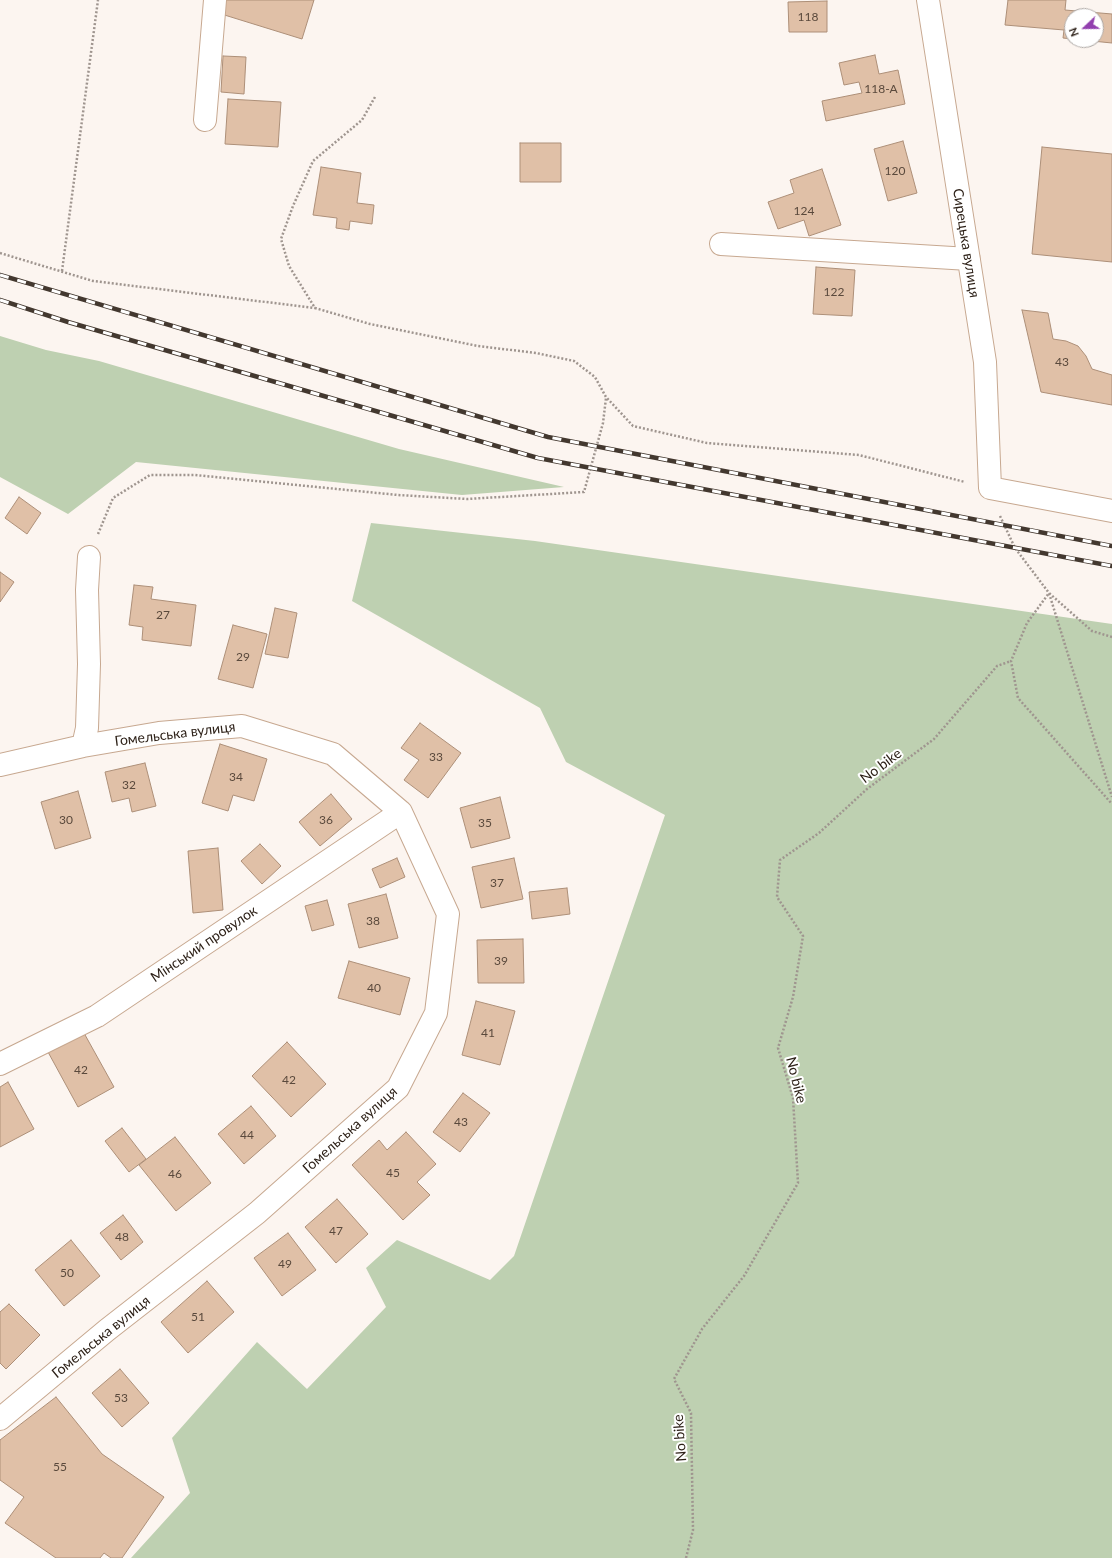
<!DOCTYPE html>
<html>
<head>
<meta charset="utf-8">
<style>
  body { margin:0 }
  #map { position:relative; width:1112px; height:1558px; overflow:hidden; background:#fcf5f0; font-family:Lato,sans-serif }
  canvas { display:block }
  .north { position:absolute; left:1064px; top:8px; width:40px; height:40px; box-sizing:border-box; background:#fff; border:1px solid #aba6a3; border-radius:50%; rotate:248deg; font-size:11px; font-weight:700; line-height:16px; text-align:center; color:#2d2118 }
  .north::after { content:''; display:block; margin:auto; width:14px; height:18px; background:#923fae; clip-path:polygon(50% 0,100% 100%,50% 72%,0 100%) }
</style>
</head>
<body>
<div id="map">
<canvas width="1112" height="1558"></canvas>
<div class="north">N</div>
</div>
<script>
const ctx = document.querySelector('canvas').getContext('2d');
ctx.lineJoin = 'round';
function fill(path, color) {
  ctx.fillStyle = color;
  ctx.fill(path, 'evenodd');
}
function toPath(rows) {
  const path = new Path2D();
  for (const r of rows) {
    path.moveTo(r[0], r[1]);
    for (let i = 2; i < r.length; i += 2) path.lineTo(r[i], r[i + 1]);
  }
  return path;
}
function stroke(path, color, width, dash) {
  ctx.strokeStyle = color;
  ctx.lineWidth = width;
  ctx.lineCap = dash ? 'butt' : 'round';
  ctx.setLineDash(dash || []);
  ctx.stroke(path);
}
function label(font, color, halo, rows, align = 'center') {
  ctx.font = font + ' Lato,sans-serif';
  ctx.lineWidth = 4;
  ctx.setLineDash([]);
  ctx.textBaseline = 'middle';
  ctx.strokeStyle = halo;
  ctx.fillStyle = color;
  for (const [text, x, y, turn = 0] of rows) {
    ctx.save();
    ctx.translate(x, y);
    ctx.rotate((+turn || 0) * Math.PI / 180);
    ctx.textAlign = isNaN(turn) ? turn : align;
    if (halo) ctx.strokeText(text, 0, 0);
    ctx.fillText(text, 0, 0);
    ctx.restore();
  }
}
const green = toPath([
  [0,336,46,350,99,361,399,449,564,487,462,495,136,462,68,514,0,477],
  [371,523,535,541,1112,624,1112,1558,131,1558,190,1493,172,1438,257,1342,307,1389,386,1307,366,1268,397,1240,490,1280,514,1256,665,815,566,762,540,708,352,601]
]);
const building = toPath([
  [219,0,314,0,302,39,218,13,219,0],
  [1008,0,1066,0,1065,10,1112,14,1112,43,1082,40,1096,40,1096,16,1072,16,1072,39,1063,38,1064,30,1005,25,1008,0],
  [827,1,827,32,789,32,788,2,827,1],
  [875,55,879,74,898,70,905,104,826,121,822,101,862,93,859,82,844,85,839,63,875,55],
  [223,56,246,57,244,94,221,92,223,56],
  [228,99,281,102,278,147,225,144,228,99],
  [903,141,917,193,888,201,874,149,903,141],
  [520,143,561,143,561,182,520,182,520,143],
  [1042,147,1112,154,1112,262,1032,254,1042,147],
  [321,167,361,173,357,203,374,205,372,224,350,221,349,230,336,228,337,218,313,215,321,167],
  [822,169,841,225,809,236,804,220,778,229,768,202,794,193,790,180,822,169],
  [816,267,855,270,852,316,813,314,816,267],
  [1022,310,1048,313,1053,339,1066,341,1078,346,1086,356,1092,369,1112,375,1112,405,1041,392,1022,310],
  [19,497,41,513,27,534,5,518,19,497],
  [0,572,14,582,0,602,0,572],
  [134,585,153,587,151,599,196,605,191,646,142,640,143,627,129,625,134,585],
  [275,608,297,613,288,658,265,654,275,608],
  [233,625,267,634,253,688,218,679,233,625],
  [420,723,461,753,428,798,404,780,419,760,401,748,420,723],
  [220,744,267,759,254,801,233,795,228,811,202,803,220,744],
  [145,763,156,806,132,812,129,798,112,802,105,772,145,763],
  [78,791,91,838,55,849,41,802,78,791],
  [331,794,352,819,320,846,299,822,331,794],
  [500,797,510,838,471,848,460,808,500,797],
  [260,844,281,866,262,884,241,861,260,844],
  [218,848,223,910,193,913,188,851,218,848],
  [397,858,405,877,380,888,372,869,397,858],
  [514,858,523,899,481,908,472,867,514,858],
  [567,888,570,914,532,919,529,892,567,888],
  [386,894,398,938,359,948,348,904,386,894],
  [327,900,334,925,312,931,305,906,327,900],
  [523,939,524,983,478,983,477,940,523,939],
  [349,961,410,978,400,1015,338,998,349,961],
  [476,1001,515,1011,500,1065,462,1055,476,1001],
  [84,1033,114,1087,78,1107,48,1052,84,1033],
  [287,1042,326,1084,291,1117,252,1076,287,1042],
  [8,1082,34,1129,0,1147,0,1087,8,1082],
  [463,1093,490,1113,460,1152,433,1132,463,1093],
  [251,1106,276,1136,244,1164,218,1134,251,1106],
  [122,1128,146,1159,129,1172,105,1141,122,1128],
  [406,1132,436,1164,417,1182,430,1195,403,1220,352,1165,379,1140,387,1150,406,1132],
  [175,1137,211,1183,176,1211,139,1165,175,1137],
  [337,1199,368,1234,336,1263,305,1227,337,1199],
  [123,1215,143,1242,121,1260,100,1233,123,1215],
  [288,1233,316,1270,282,1296,254,1258,288,1233],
  [71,1240,100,1276,64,1306,35,1270,71,1240],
  [207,1281,234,1312,188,1353,161,1322,207,1281],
  [9,1304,40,1335,6,1369,0,1363,0,1312,9,1304],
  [120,1369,149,1403,122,1427,92,1393,120,1369],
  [56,1397,102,1454,164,1497,122,1558,111,1558,104,1553,100,1558,56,1558,5,1523,24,1497,0,1480,0,1440,56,1397]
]);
const path = toPath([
  [375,97,362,120,313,161,293,206,281,239,289,266,315,308,370,324,478,346,536,353,574,361,595,377,606,397,633,426,707,443,859,455,965,482],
  [0,253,93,281,315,308],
  [62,271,98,0],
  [1000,516,1015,548,1049,593,1112,797],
  [98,534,113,498,150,475,195,475,398,495,467,499,584,492,603,423,606,398],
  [1112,637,1092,631,1049,593,1027,623,1011,661,1018,698,1112,804],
  [686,1558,693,1530,691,1413,674,1379,702,1329,744,1276,798,1183,793,1098,778,1048,793,997,803,936,777,897,780,860,819,833,867,789,934,739,997,666,1011,661]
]);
const minor = toPath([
  [928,0,985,362,990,488,1112,511],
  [205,120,215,0],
  [721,244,969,259],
  [83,746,87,728,89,664,87,590,89,557],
  [0,765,83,746,159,733,242,726,333,754,401,812,448,914,436,1013,398,1088,257,1213,107,1330,0,1419],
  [0,1064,97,1016,401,812]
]);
const rail = toPath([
  [0,275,548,437,1112,546],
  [0,300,68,322,538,458,1112,566]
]);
const numberNames = [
  ["118",808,17],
  ["118-А",881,89],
  ["120",895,171],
  ["124",804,211],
  ["122",834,292],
  ["43",1062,362],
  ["27",163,615],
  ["29",243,657],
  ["33",436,757],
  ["34",236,777],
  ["32",129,785],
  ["30",66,820],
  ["36",326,820],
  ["35",485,823],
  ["37",497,883],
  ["38",373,921],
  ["39",501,961],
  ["40",374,988],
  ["41",488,1033],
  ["42",81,1070],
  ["42",289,1080],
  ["43",461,1122],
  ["44",247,1135],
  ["45",393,1173],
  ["46",175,1174],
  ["47",336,1231],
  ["48",122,1237],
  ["49",285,1264],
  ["50",67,1273],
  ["51",198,1317],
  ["53",121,1398],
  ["55",60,1467]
];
const streetNames = [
  ["Сирецька вулиця",966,243,81],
  ["Гомельська вулиця",175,734,-7],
  ["No bike",881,766,-37],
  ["Мінський провулок",204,944,-34],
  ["No bike",796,1080,76],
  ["Гомельська вулиця",350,1130,-42],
  ["Гомельська вулиця",101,1337,-39],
  ["No bike",680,1438,-94]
];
fill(green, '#bed0b1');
fill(building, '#e0c0a7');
stroke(building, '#ad8f78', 1);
stroke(minor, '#c7a890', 24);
stroke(path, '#9f958f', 2.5, [2, 2]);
stroke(minor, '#fff', 22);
stroke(rail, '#43382f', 4.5);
stroke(rail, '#fff', 3, [9]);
label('12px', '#5a493c', null, numberNames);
label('14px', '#2d2118', '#fff', streetNames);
</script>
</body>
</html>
